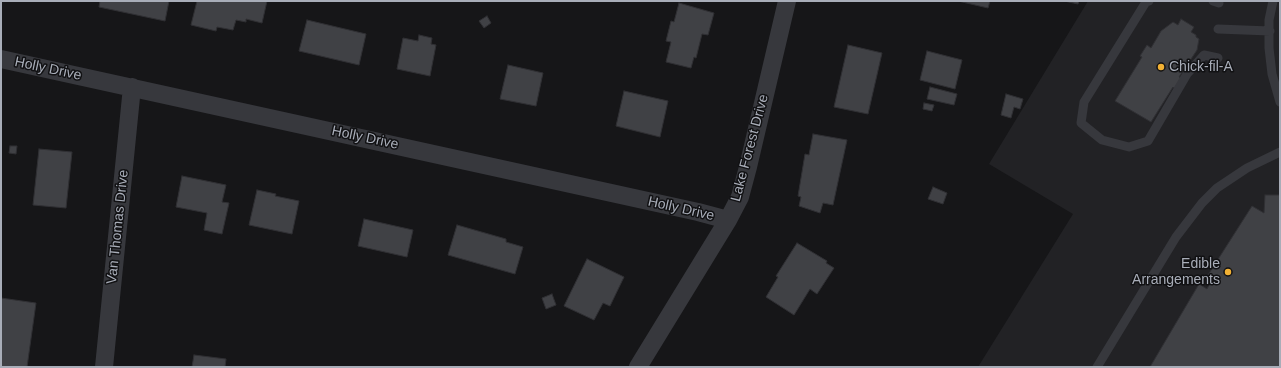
<!DOCTYPE html>
<html>
<head>
<meta charset="utf-8">
<style>
  body { margin:0 }
  #map { position:relative; width:1281px; height:368px; overflow:hidden; background:#161618; font-family:Arial,sans-serif }
  canvas { display:block }
  .frame { position:absolute; inset:0; border:2px solid #a8adb8; pointer-events:none }
</style>
</head>
<body>
<div id="map">
<canvas width="1281" height="368"></canvas>
<div class="frame"></div>
</div>
<script>
const ctx = document.querySelector('canvas').getContext('2d');
ctx.lineJoin = 'round';
function fill(path, color) {
  ctx.fillStyle = color;
  ctx.fill(path, 'evenodd');
}
function toPath(rows) {
  const path = new Path2D();
  for (const r of rows) {
    path.moveTo(r[0], r[1]);
    for (let i = 2; i < r.length; i += 2) path.lineTo(r[i], r[i + 1]);
  }
  return path;
}
function stroke(path, color, width, dash) {
  ctx.strokeStyle = color;
  ctx.lineWidth = width;
  ctx.lineCap = dash ? 'butt' : 'round';
  ctx.setLineDash(dash || []);
  ctx.stroke(path);
}
function label(font, color, halo, rows, align = 'center') {
  ctx.font = font + ' Arial,sans-serif';
  ctx.lineWidth = 3;
  ctx.setLineDash([]);
  ctx.textBaseline = 'middle';
  ctx.strokeStyle = halo;
  ctx.fillStyle = color;
  for (const [text, x, y, turn = 0] of rows) {
    ctx.save();
    ctx.translate(x, y);
    ctx.rotate((+turn || 0) * Math.PI / 180);
    ctx.textAlign = isNaN(turn) ? turn : align;
    if (halo) ctx.strokeText(text, 0, 0);
    ctx.fillText(text, 0, 0);
    ctx.restore();
  }
}
const built = toPath([
  [1088,1,1280,1,1280,367,978,367,1073,214,989,164]
]);
const building = toPath([
  [100,1,169,1,165,21,99,7,100,1],
  [197,1,267,1,262,23,246,19,246,22,236,20,233,30,217,27,216,31,191,25,197,1],
  [958,1,990,1,988,8,958,1],
  [1064,1,1079,1,1078,4,1064,1],
  [679,3,714,13,708,35,702,34,696,58,694,57,691,68,666,62,671,42,666,41,671,21,674,22,679,3],
  [487,16,491,23,484,28,479,21,487,16],
  [1181,19,1194,27,1191,32,1196,35,1196,37,1199,39,1197,50,1179,77,1181,78,1175,89,1173,87,1151,122,1115,101,1142,57,1140,56,1147,45,1151,48,1161,31,1173,22,1178,25,1181,19],
  [307,20,366,34,359,65,299,51,307,20],
  [419,35,432,38,431,44,436,45,430,76,397,69,403,38,418,41,419,35],
  [848,45,882,53,868,114,834,107,848,45],
  [927,51,962,60,955,89,920,80,927,51],
  [508,65,543,73,536,106,500,99,508,65],
  [930,87,957,94,954,105,927,99,930,87],
  [624,91,668,101,660,137,616,126,624,91],
  [1006,94,1023,99,1020,109,1014,107,1011,118,1001,115,1006,94],
  [924,103,934,105,932,111,923,109,924,103],
  [813,134,847,140,833,205,823,203,820,213,799,206,801,197,798,196,805,154,809,155,813,134],
  [10,146,17,146,16,154,9,153,10,146],
  [39,149,72,152,66,208,33,205,39,149],
  [182,176,226,185,222,202,229,203,222,234,204,230,207,213,176,207,182,176],
  [933,187,947,193,943,204,928,199,933,187],
  [257,190,276,194,275,196,299,201,292,234,249,225,257,190],
  [1265,195,1280,195,1280,367,1150,367,1199,284,1207,289,1213,278,1208,275,1252,206,1264,213,1265,195],
  [364,219,413,230,407,257,358,246,364,219],
  [457,225,506,239,506,242,523,247,515,274,448,255,457,225],
  [797,243,827,261,826,263,834,268,817,294,810,289,794,315,766,297,778,277,776,276,797,243],
  [587,259,624,277,610,306,603,303,594,320,564,306,587,259],
  [552,294,556,305,546,309,542,298,552,294],
  [1,298,36,303,27,367,1,367,1,298],
  [194,355,226,359,225,367,192,367,194,355]
]);
const lane = toPath([
  [1149,1,1146,2,1084,102,1081,123,1102,140,1129,147,1148,141,1187,74,1204,55,1218,58],
  [1213,1,1219,3],
  [1273,1,1269,20,1269,48,1272,74,1280,102],
  [1218,29,1270,31],
  [1097,367,1176,237,1202,203,1217,188,1247,168,1280,152]
]);
const street = toPath([
  [1,59,698,212,728,220],
  [104,367,132,87],
  [638,367,728,220,740,197,748,167,787,1]
]);
const markers = [
  [1161,67,4,"#f2b134"],
  [1228,272,4,"#f2b134"]
];
const poiNames = [
  ["Chick-fil-A",1169,67],
  ["Edible",1220,264,"right"],
  ["Arrangements",1220,280,"right"]
];
const streetNames = [
  ["Holly Drive",48,69,12],
  ["Holly Drive",365,138,12],
  ["Lake Forest Drive",750,148,-75],
  ["Holly Drive",681,209,13],
  ["Van Thomas Drive",118,227,-84]
];
fill(built, '#222225');
fill(building, '#404145');
stroke(building, '#303034', 1);
stroke(lane, '#37383d', 9);
stroke(street, '#37383d', 18);
for (const [x, y, r, color] of markers) {
  const dot = new Path2D();
  dot.arc(x, y, r, 0, 2 * Math.PI);
  ctx.fillStyle = color;
  ctx.fill(dot);
  stroke(dot, '#111113', 1.5);
}
label('14px', '#a8adb8', '#111113', poiNames, 'left');
label('14px', '#a8adb8', '#111113', streetNames);
</script>
</body>
</html>
